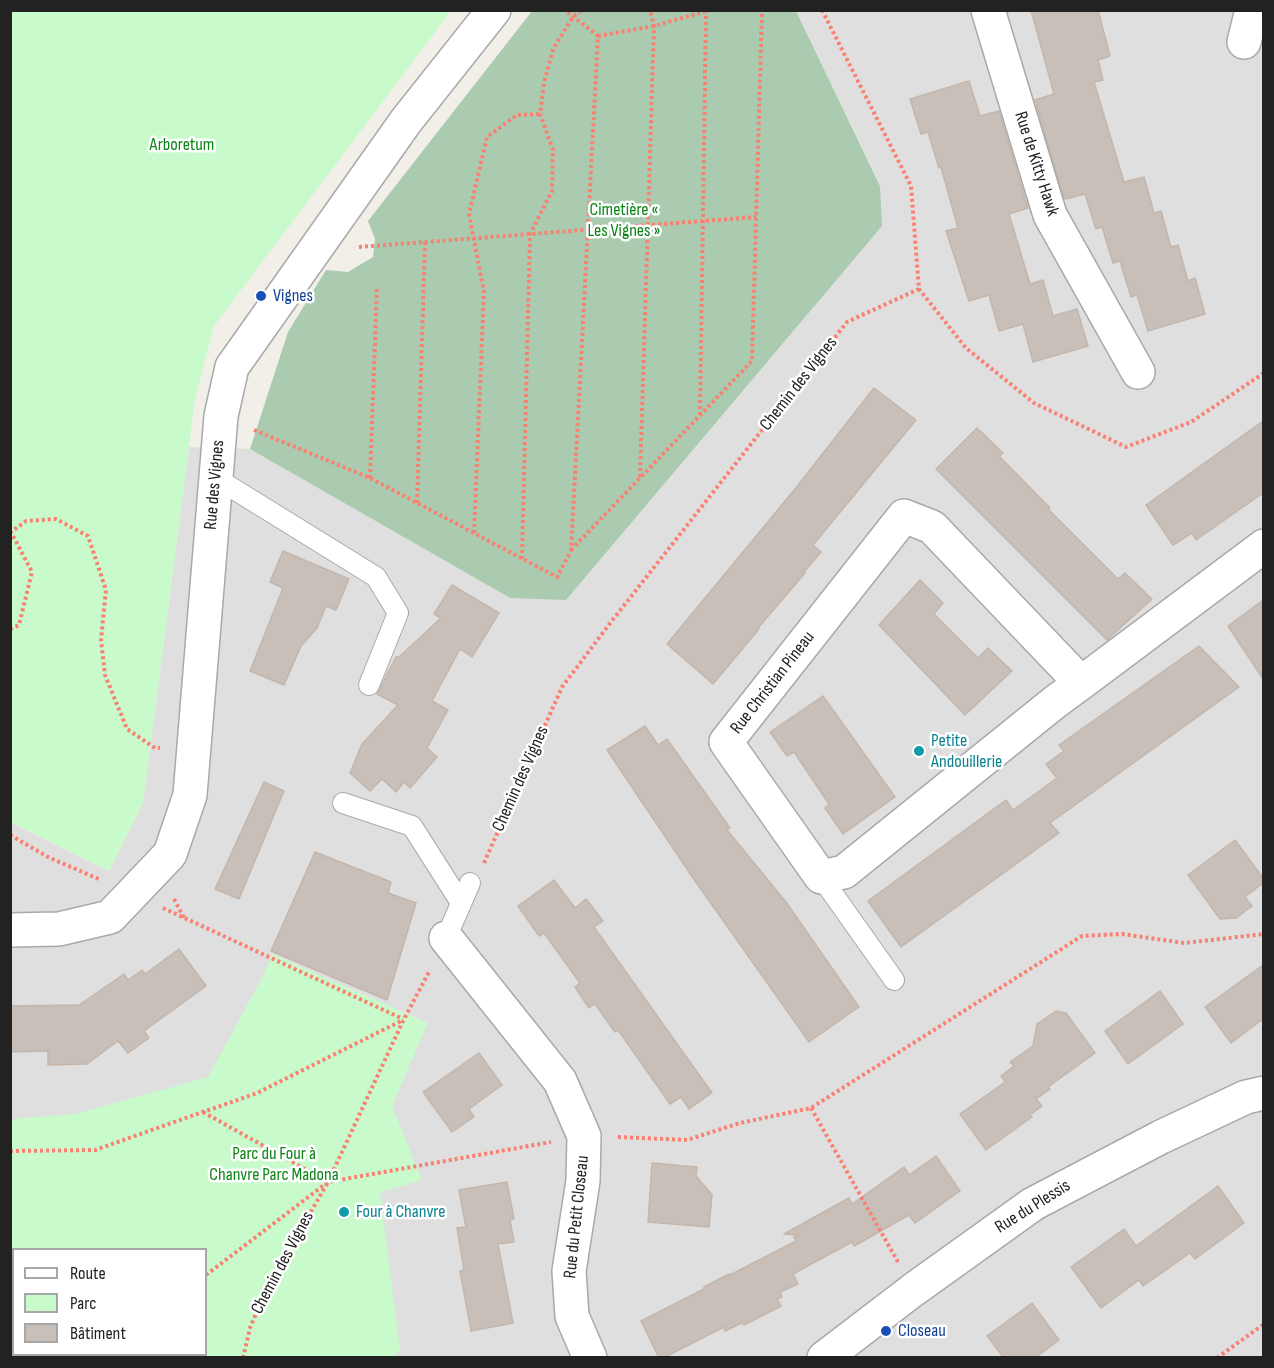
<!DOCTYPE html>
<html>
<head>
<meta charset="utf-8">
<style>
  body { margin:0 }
  #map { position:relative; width:1274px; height:1368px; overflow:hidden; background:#f2efe9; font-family:"Sofia Sans Condensed",sans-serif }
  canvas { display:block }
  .frame { position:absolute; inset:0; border:12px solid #222; pointer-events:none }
  .legend { position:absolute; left:12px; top:1248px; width:195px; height:108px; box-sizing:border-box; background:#fff; border:2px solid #a7a7a7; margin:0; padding:8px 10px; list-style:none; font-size:18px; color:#222 }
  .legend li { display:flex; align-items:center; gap:12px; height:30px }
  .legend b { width:30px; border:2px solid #a7a7a7 }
</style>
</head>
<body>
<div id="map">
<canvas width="1274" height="1368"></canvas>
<div class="frame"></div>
<ul class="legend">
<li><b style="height:8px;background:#fff"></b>Route</li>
<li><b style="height:16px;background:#c8facc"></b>Parc</li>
<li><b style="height:16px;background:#c7bfb8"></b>Bâtiment</li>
</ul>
</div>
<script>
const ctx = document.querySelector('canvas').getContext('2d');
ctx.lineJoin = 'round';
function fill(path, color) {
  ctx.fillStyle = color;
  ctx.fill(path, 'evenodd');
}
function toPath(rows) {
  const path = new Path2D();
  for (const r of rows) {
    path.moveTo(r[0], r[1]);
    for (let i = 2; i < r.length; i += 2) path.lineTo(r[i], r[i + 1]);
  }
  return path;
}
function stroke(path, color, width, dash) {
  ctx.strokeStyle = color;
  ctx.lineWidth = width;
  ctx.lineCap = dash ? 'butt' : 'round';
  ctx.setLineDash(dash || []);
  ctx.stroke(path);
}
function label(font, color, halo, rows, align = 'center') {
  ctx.font = font + ' "Sofia Sans Condensed",sans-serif';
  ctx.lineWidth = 5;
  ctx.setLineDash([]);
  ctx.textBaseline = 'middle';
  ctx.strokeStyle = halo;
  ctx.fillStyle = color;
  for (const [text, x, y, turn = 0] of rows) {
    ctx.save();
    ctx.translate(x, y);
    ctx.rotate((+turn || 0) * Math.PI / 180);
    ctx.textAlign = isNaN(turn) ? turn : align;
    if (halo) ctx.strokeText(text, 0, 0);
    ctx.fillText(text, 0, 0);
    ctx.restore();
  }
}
const residential = toPath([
  [796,11,1263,11,1263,1357,11,1357,10,822,109,871,143,803,189,447,250,449,510,598,880,185],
  [14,1250,206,1250,206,1354,14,1354]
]);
const cemetery = toPath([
  [532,11,796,11,880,186,882,226,566,600,510,598,250,449,288,332,326,270,348,272,373,257,375,239,368,221]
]);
const park = toPath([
  [10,11,451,11,214,326,195,400,143,803,109,871,11,822],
  [272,954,428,1023,392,1106,422,1180,380,1192,400,1351,390,1358,11,1357,11,1119,75,1114,208,1077,264,974],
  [14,1250,206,1250,206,1354,14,1354]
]);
const building = toPath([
  [1031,10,1098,10,1110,56,1098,60,1103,80,1094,82,1124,182,1144,177,1154,213,1161,211,1171,247,1178,245,1188,281,1195,278,1205,314,1148,331,1137,295,1131,297,1120,261,1113,263,1102,227,1096,229,1085,194,1066,199,1064,198,1035,100,1054,94,1031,10],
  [969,81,980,116,999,111,1028,208,1009,214,1030,284,1043,280,1053,316,1077,309,1088,346,1033,362,1023,324,999,331,989,295,969,301,946,231,958,228,941,167,939,168,928,132,921,134,910,99,969,81],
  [874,388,916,420,813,545,821,552,804,572,805,573,758,628,759,629,713,684,667,644,795,489,874,388],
  [1263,421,1263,493,1196,540,1192,533,1173,545,1146,505,1263,421],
  [977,428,1003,453,999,456,1050,508,1048,509,1118,579,1125,573,1152,599,1107,640,936,469,977,428],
  [283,551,349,579,336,610,326,606,317,628,301,646,284,685,250,671,283,588,270,582,283,551],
  [920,580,943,603,934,614,978,658,988,648,1012,671,965,715,879,625,920,580],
  [452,585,499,613,472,657,460,649,432,701,448,710,427,748,437,757,410,788,404,782,396,792,382,779,370,791,350,773,362,744,398,705,377,694,396,657,399,657,441,618,434,614,452,585],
  [1263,600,1263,679,1228,626,1263,600],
  [1199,646,1239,687,1050,823,1059,833,901,947,868,901,1006,800,1013,810,1057,778,1046,764,1064,751,1059,745,1199,646],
  [823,696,895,797,843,834,825,808,829,804,794,752,787,756,770,732,823,696],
  [645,726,658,745,667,739,730,828,727,830,786,902,859,1007,809,1042,693,878,607,750,645,726],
  [264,782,284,791,239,899,215,889,264,782],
  [1235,840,1263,878,1263,883,1245,897,1252,906,1236,918,1220,919,1188,875,1235,840],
  [315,852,391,882,388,893,416,903,387,1000,271,951,315,852],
  [554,880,575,908,586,899,603,921,594,927,712,1093,689,1109,681,1097,670,1104,618,1030,615,1032,595,1004,589,1008,575,987,580,983,544,933,539,936,518,906,554,880],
  [179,949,206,986,144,1031,149,1038,128,1053,118,1041,87,1064,48,1065,48,1051,10,1052,10,1006,79,1005,124,974,128,980,142,970,145,974,179,949],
  [1263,965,1263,1019,1231,1043,1205,1007,1263,965],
  [1160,991,1183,1024,1128,1064,1105,1031,1160,991],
  [1056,1011,1066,1013,1095,1053,1048,1087,1050,1089,1036,1099,1042,1106,1030,1115,1032,1117,986,1150,960,1114,1005,1082,1001,1076,1014,1066,1010,1062,1033,1046,1037,1024,1056,1011],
  [479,1053,502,1085,469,1109,474,1117,452,1132,423,1092,479,1053],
  [936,1156,960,1191,915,1223,909,1215,854,1246,852,1242,793,1274,798,1284,780,1292,782,1297,777,1299,781,1306,744,1325,742,1323,725,1331,724,1327,663,1358,659,1358,641,1321,704,1289,704,1287,729,1274,730,1275,796,1241,794,1237,799,1235,784,1234,849,1198,852,1204,904,1167,909,1175,936,1156],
  [652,1163,697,1167,696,1176,712,1195,709,1227,648,1222,652,1163],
  [507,1182,514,1219,510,1220,514,1242,498,1244,513,1323,471,1331,460,1271,464,1270,457,1228,466,1227,459,1190,507,1182],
  [1218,1186,1244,1223,1195,1259,1190,1253,1143,1286,1139,1280,1101,1308,1071,1267,1124,1229,1136,1246,1218,1186],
  [1032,1303,1059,1340,1035,1358,1004,1358,987,1336,1032,1303]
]);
const path = toPath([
  [822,10,911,186,919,289,966,348,1034,403,1126,447,1191,422,1264,373],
  [598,36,654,26,710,10],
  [359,247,756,217],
  [700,415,706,11],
  [254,430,370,478,557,577,571,551,598,36,565,10],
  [640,477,654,26,650,10],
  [370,478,377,286],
  [417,503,425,242],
  [474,533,484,292,469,214,487,137,517,115,540,114],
  [571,550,752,361,762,10],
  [522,559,530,234,552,191,553,150,540,114,544,83,553,49,573,17,582,10],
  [10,629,19,625,32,572,11,532,26,521,56,519,88,536,106,590,101,640,105,675,127,729,155,748,160,748],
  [10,835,50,858,101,880],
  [484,863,562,687,611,622,847,322,919,289],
  [174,899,184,918],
  [163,908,403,1019],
  [811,1108,898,1262],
  [203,1112,328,1182],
  [618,1137,687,1140,740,1123,811,1108,1082,936,1122,934,1184,943,1264,934],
  [10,1151,95,1150,257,1093,403,1020],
  [206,1275,328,1182,551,1142],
  [124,1358,127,1354],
  [243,1358,250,1328,265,1292,328,1182,404,1019,430,970],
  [1217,1358,1264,1324]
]);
const lane = toPath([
  [216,478,376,577,398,613,369,685],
  [343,803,412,826,461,903],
  [821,877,894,980],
  [446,938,470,883]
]);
const street = toPath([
  [988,10,1050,215,1138,372],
  [1244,42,1252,10],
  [1081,683,932,527,904,516,726,742,821,877,844,872,1055,702,1081,683,1264,546],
  [10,930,59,929,110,917,170,854,190,795,221,416,232,367,406,121,494,10],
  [446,938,560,1081,584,1136,583,1181,569,1271,572,1316,590,1358],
  [824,1358,913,1290,1033,1204,1161,1137,1246,1097,1264,1093]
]);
const markers = [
  [261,296,6,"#1a4fb4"],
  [919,751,6,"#0f9aa8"],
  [344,1212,6,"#0f9aa8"],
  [886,1331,6,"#1a4fb4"]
];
const parkNames = [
  ["Arboretum",182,145],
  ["Cimetière «",624,210],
  ["Les Vignes »",624,231],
  ["Parc du Four à",274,1154],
  ["Chanvre Parc Madona",274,1175]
];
const streetNames = [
  ["Rue de Kitty Hawk",1036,164,72],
  ["Chemin des Vignes",799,384,-52],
  ["Rue des Vignes",215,485,-85],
  ["Rue Christian Pineau",773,683,-52],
  ["Chemin des Vignes",521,779,-66],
  ["Rue du Plessis",1033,1207,-32],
  ["Rue du Petit Closeau",577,1217,-84],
  ["Chemin des Vignes",283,1263,-62]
];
const transitNames = [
  ["Vignes",273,296],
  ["Closeau",898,1331]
];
const cultureNames = [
  ["Petite",931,741],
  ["Andouillerie",931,762],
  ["Four à Chanvre",356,1212]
];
fill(residential, '#e0dfdf');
fill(cemetery, '#aacbaf');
fill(park, '#c8facc');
fill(building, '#c7bfb8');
stroke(building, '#c4b6ab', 1.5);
stroke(lane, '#a9a9a9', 22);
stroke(street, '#a9a9a9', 36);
stroke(path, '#fa8072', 4, [3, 3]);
stroke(lane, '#fff', 20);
stroke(street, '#fff', 33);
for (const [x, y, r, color] of markers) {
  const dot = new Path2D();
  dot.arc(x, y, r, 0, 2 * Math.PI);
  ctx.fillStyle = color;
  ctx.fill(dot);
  stroke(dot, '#fff', 2);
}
label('18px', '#0c8416', '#fff', parkNames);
label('18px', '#222', '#fff', streetNames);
label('18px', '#164399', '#fff', transitNames, 'left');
label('18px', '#0d838f', '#fff', cultureNames, 'left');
</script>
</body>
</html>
